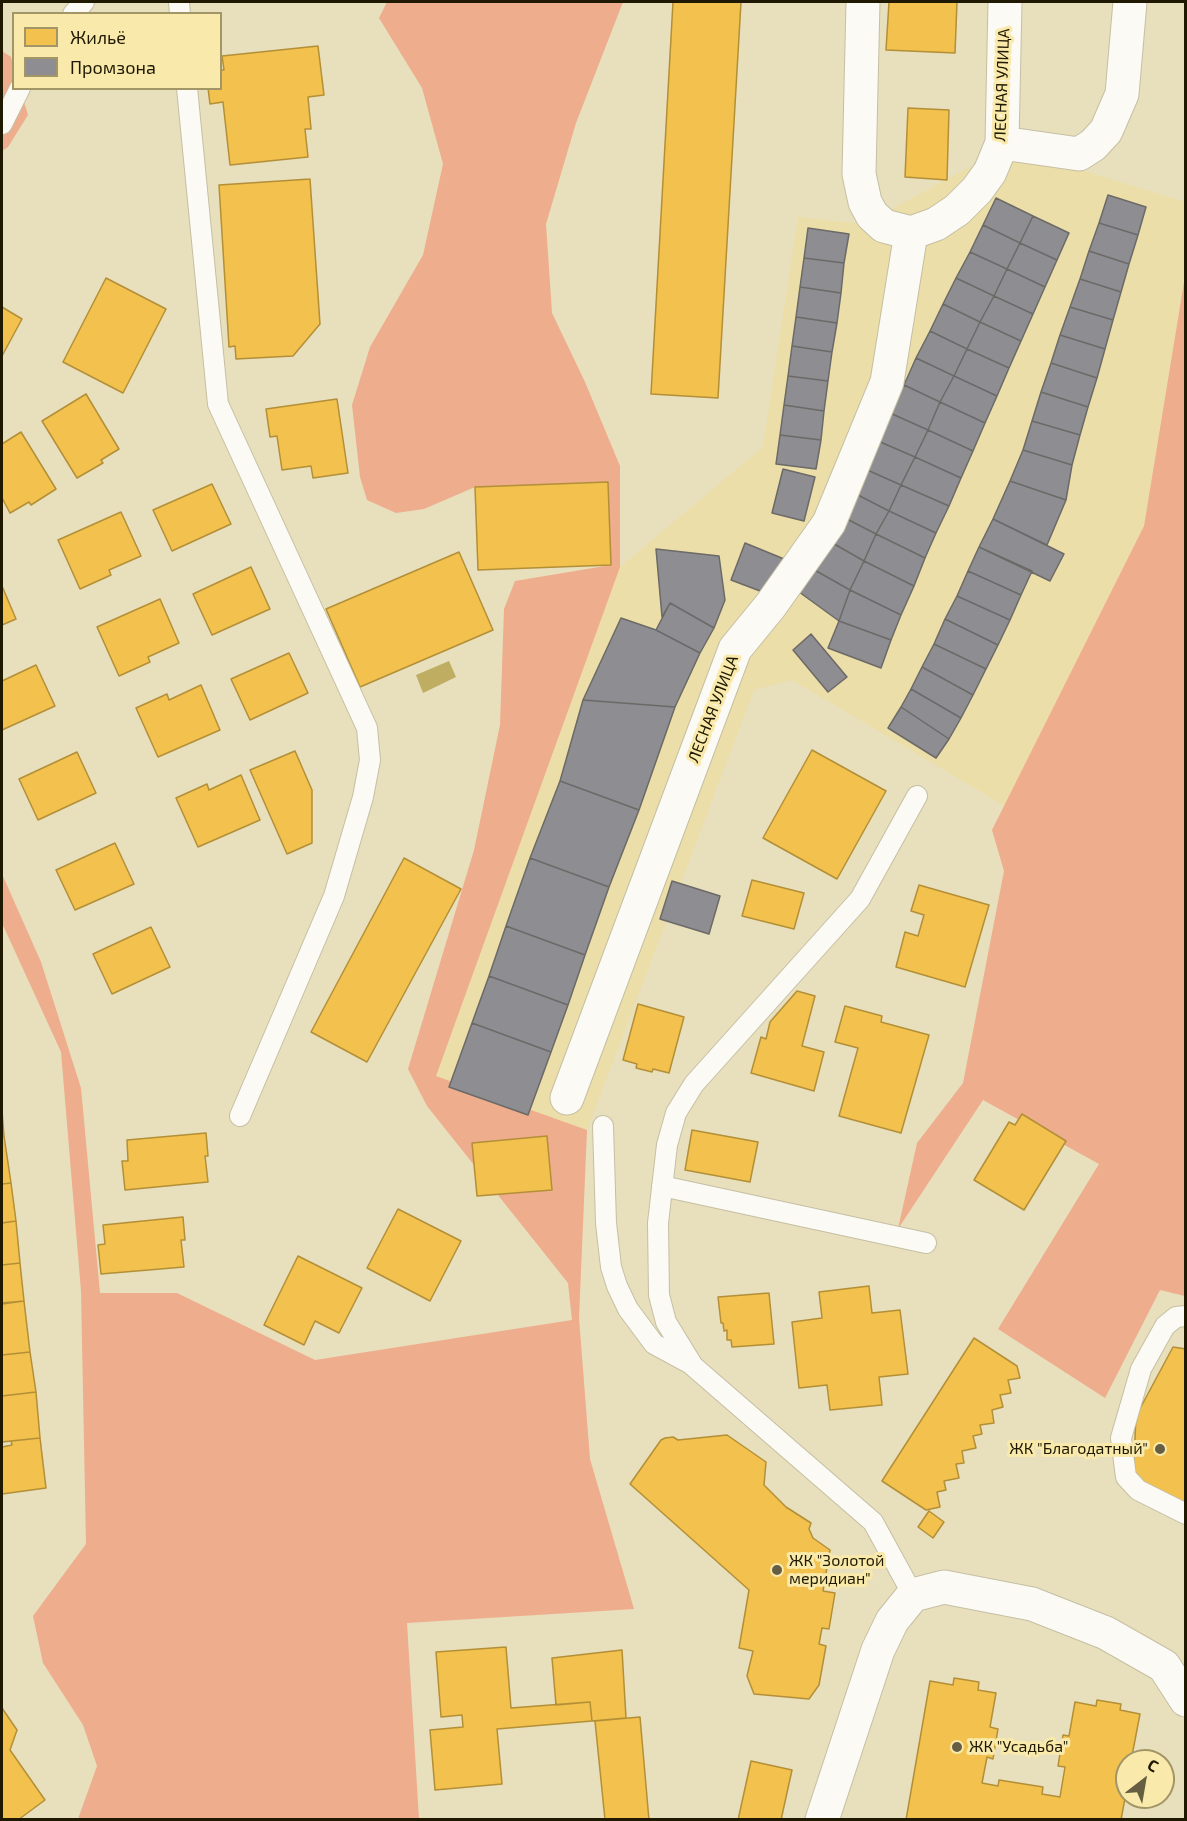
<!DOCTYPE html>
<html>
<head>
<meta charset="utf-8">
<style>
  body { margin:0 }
  #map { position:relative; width:1187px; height:1821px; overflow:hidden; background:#e8dfbc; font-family:"Exo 2",sans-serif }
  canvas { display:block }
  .frame { position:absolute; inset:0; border:3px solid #1f1902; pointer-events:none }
  .legend { position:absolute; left:12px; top:12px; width:210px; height:78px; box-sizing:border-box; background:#f9eaab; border:2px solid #a29667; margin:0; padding:8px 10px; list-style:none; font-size:18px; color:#1f1902 }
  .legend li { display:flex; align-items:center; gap:12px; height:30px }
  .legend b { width:30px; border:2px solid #a29667 }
  .north { position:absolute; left:1115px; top:1749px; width:60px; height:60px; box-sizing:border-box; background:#f9eaab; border:2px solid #a29667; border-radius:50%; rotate:31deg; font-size:16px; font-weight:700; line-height:24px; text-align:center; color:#1f1902 }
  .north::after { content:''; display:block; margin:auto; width:21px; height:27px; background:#655e43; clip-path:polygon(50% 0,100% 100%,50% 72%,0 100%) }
</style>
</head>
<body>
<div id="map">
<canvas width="1187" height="1821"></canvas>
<div class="frame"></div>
<ul class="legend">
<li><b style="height:16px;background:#f2c14e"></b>Жильё</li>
<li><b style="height:16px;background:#8d8d92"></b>Промзона</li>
</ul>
<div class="north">С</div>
</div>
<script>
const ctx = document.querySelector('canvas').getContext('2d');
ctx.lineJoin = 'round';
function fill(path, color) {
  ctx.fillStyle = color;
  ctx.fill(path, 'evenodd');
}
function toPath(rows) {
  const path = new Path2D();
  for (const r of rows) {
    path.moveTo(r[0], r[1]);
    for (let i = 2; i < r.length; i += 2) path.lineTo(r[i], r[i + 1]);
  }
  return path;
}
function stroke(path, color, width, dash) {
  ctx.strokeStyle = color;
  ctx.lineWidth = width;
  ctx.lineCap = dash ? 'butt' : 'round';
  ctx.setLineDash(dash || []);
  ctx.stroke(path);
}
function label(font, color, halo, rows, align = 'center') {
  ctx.font = font + ' "Exo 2",sans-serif';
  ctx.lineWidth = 6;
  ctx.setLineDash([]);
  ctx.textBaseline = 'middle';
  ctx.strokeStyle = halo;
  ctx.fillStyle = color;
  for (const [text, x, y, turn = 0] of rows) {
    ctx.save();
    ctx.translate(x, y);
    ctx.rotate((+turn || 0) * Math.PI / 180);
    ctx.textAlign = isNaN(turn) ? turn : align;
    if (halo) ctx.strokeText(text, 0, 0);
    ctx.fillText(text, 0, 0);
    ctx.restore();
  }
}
const built = toPath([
  [1029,154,1185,202,1185,276,1144,526,1005,806,792,680,754,690,587,1130,436,1076,620,567,763,447,798,217,864,224,966,169]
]);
const forest = toPath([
  [387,2,623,2,576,123,546,224,552,313,585,382,620,466,620,567,436,1076,587,1130,579,1318,590,1459,634,1609,407,1623,419,1819,78,1819,97,1766,83,1725,43,1663,33,1616,86,1544,81,1291,61,1052,2,923,2,874,41,962,81,1088,100,1293,177,1293,315,1360,572,1320,568,1283,427,1106,408,1069,474,850,500,725,504,609,515,581,611,565,608,483,475,487,424,509,396,513,367,500,360,477,352,405,370,347,423,255,443,164,422,88,379,18],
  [2,51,11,57,13,65,14,88,20,89,28,115,8,147,2,151],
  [1185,276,1185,1296,1160,1290,1105,1398,998,1329,1099,1164,983,1100,898,1229,917,1143,963,1083,1004,871,992,830,1144,526]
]);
const water = toPath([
  [449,661,456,677,423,693,416,675]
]);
const homes = toPath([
  [673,2,741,2,718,398,651,394,673,2],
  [889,2,957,2,955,53,886,50,889,2],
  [318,46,324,95,308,97,311,129,305,129,308,157,230,165,223,102,210,104,208,88,220,88,220,70,224,70,222,56,318,46],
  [908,108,949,110,947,180,905,177,908,108],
  [310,179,320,324,293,356,236,359,235,346,229,347,219,185,310,179],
  [106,278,166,309,123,393,63,362,106,278],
  [2,307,22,319,2,356,2,307],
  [86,394,119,449,101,460,103,463,77,478,42,421,86,394],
  [337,399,348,473,313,478,311,466,282,470,277,436,270,437,266,409,337,399],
  [21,432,56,489,31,505,29,502,10,513,2,498,2,444,21,432],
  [608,482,611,565,478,570,475,487,608,482],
  [212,484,231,524,172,551,153,510,212,484],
  [121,512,141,556,109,570,111,575,80,589,58,540,121,512],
  [459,552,493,630,360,687,326,609,459,552],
  [251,567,270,609,212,635,193,594,251,567],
  [2,586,16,619,2,625,2,586],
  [160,599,179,643,148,657,150,662,119,676,97,627,160,599],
  [289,653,308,693,250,720,231,679,289,653],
  [36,665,55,706,2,730,2,681,36,665],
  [201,685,220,730,158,757,136,708,167,694,169,700,201,685],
  [812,750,886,791,837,879,763,838,812,750],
  [295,751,312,790,312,843,287,854,250,770,295,751],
  [77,752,96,793,38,820,19,779,77,752],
  [241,775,260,820,198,847,176,798,207,784,209,790,241,775],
  [115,843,134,884,75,910,56,870,115,843],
  [404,858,461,889,367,1062,311,1032,404,858],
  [752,880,804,893,794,929,742,916,752,880],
  [919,885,989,905,965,987,896,967,905,932,918,936,924,915,911,911,919,885],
  [151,927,170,967,112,994,93,954,151,927],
  [797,991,815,996,802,1046,824,1052,814,1091,751,1073,761,1037,766,1039,770,1022,797,991],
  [638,1004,684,1017,669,1073,653,1069,652,1072,636,1068,637,1064,623,1060,638,1004],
  [845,1006,882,1016,881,1022,929,1035,901,1133,839,1116,858,1048,835,1042,845,1006],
  [2,1111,4,1136,2,1136,2,1111],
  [1022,1114,1066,1141,1024,1210,974,1180,1009,1122,1015,1125,1022,1114],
  [692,1130,758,1142,750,1182,685,1170,692,1130],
  [206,1133,208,1156,205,1156,208,1182,125,1190,122,1161,128,1161,127,1140,206,1133],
  [2,1136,4,1136,11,1183,2,1184,2,1136],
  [547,1136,552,1190,477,1196,472,1143,547,1136],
  [11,1183,16,1221,2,1223,2,1184,11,1183],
  [398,1209,461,1241,430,1301,367,1268,398,1209],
  [183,1217,185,1240,181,1240,184,1267,101,1274,98,1245,105,1244,103,1225,183,1217],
  [16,1221,20,1263,2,1265,2,1223,16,1221],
  [298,1256,362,1288,339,1333,315,1321,304,1345,264,1325,298,1256],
  [20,1263,24,1301,2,1303,2,1265,20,1263],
  [869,1286,872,1313,900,1310,908,1374,879,1377,882,1405,830,1410,827,1385,799,1388,792,1322,822,1318,819,1292,869,1286],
  [769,1293,774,1344,732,1347,731,1340,727,1340,727,1330,724,1331,723,1323,721,1323,718,1297,769,1293],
  [24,1301,30,1352,2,1355,2,1304,24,1301],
  [974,1338,1017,1366,1020,1378,1008,1380,1011,1393,1000,1395,1003,1407,992,1410,994,1423,980,1425,982,1434,973,1436,976,1448,962,1451,964,1463,956,1464,959,1478,944,1481,946,1490,937,1492,940,1507,926,1510,882,1481,974,1338],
  [1173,1347,1186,1349,1186,1505,1133,1482,1136,1416,1173,1347],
  [30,1352,36,1392,2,1396,2,1355,30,1352],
  [36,1392,40,1438,2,1442,2,1396,36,1392],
  [727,1435,766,1462,764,1485,786,1507,811,1523,809,1529,813,1538,830,1550,823,1591,835,1593,829,1629,822,1628,819,1644,826,1646,819,1685,809,1699,754,1694,747,1676,753,1651,739,1648,749,1590,630,1484,661,1440,665,1438,673,1437,678,1440,727,1435],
  [40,1438,46,1488,2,1494,2,1447,12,1445,11,1441,40,1438],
  [929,1511,944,1522,933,1538,918,1527,929,1511],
  [506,1647,511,1708,590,1702,592,1721,497,1729,502,1784,435,1790,430,1730,463,1727,462,1715,441,1717,436,1652,506,1647],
  [622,1650,626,1718,592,1721,590,1702,556,1705,552,1658,622,1650],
  [954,1678,979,1682,978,1690,996,1693,990,1727,998,1729,993,1759,987,1757,982,1783,998,1786,999,1780,1043,1787,1042,1794,1060,1797,1065,1767,1058,1766,1063,1735,1069,1736,1075,1702,1096,1706,1097,1700,1121,1704,1120,1710,1140,1714,1131,1761,1127,1761,1127,1787,1121,1820,906,1820,930,1681,953,1685,954,1678],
  [2,1708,17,1730,10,1750,45,1800,18,1820,2,1820,2,1708],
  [640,1717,649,1820,605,1820,595,1721,640,1717],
  [751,1761,792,1770,781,1820,738,1820,751,1761]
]);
const industry = toPath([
  [1108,195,1146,207,1138,235,1099,223,1108,195],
  [996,198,1033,216,1020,243,983,225,996,198],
  [1033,216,1069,233,1057,260,1020,243,1033,216],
  [1099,223,1138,235,1129,264,1089,251,1099,223],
  [983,225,1020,243,1007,269,970,252,983,225],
  [808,228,849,234,844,263,804,258,808,228],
  [1020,243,1057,260,1045,287,1007,269,1020,243],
  [1089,251,1129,264,1121,292,1080,279,1089,251],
  [970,252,1007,269,994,296,956,278,970,252],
  [804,258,844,263,841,293,800,287,804,258],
  [1007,269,1045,287,1033,314,994,296,1007,269],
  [956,278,994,296,980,322,943,304,956,278],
  [1080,279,1121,292,1113,320,1070,307,1080,279],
  [800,287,841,293,837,323,796,317,800,287],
  [994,296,1033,314,1021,341,980,322,994,296],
  [943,304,980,322,967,349,930,331,943,304],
  [1070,307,1113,320,1105,349,1060,335,1070,307],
  [796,317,837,323,832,352,792,346,796,317],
  [980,322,1021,341,1009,368,967,349,980,322],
  [930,331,967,349,954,376,916,358,930,331],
  [1060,335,1105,349,1097,378,1051,363,1060,335],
  [792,346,832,352,828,381,788,376,792,346],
  [967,349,1009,368,997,396,954,376,967,349],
  [916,358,954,376,940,402,904,385,916,358],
  [1051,363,1097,378,1088,407,1041,392,1051,363],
  [788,376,828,381,824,411,784,405,788,376],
  [954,376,997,396,985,423,940,402,954,376],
  [904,385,940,402,928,430,890,413,904,385],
  [1041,392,1088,407,1080,435,1032,421,1041,392],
  [940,402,985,423,973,451,928,430,940,402],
  [784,405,824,411,821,440,780,435,784,405],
  [890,413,928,430,915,457,878,441,890,413],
  [1032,421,1080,435,1072,465,1023,450,1032,421],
  [928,430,973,451,961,478,915,457,928,430],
  [780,435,821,440,816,469,776,464,780,435],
  [878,441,915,457,901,485,865,469,878,441],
  [1023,450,1072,465,1066,500,1010,481,1023,450],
  [915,457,961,478,949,506,901,485,915,457],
  [783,469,815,477,804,521,772,513,783,469],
  [865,469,901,485,889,511,854,493,865,469],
  [1010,481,1066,500,1047,545,993,519,1010,481],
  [901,485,949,506,936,533,889,511,901,485],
  [854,493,889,511,876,534,843,517,854,493],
  [889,511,936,533,925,558,876,534,889,511],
  [843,517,876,534,864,561,829,541,843,517],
  [993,519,1064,554,1050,581,979,547,993,519],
  [876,534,925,558,914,586,864,561,876,534],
  [829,541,864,561,850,590,811,568,829,541],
  [745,543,789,561,776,597,731,580,745,543],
  [979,547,1032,571,1021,595,968,571,979,547],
  [656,549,719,556,725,600,714,628,670,603,662,617,656,549],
  [864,561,914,586,901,615,850,590,864,561],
  [811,568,850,590,839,621,795,589,811,568],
  [968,571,1021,595,1010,620,957,596,968,571],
  [850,590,901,615,891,640,839,621,850,590],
  [957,596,1010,620,998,645,945,619,957,596],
  [670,603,714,628,700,653,656,630,670,603],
  [621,618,656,630,700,653,675,707,583,700,621,618],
  [945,619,998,645,986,669,934,644,945,619],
  [839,621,891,640,881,668,828,648,839,621],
  [811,634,847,677,828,692,793,650,811,634],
  [934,644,986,669,973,695,922,667,934,644],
  [922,667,973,695,961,718,911,689,922,667],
  [911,689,961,718,949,739,901,707,911,689],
  [583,700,675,707,639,810,560,781,583,700],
  [901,707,949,739,936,758,888,728,901,707],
  [560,781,639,810,609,887,530,858,560,781],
  [530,858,609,887,585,955,506,926,530,858],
  [672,881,720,896,709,934,660,919,672,881],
  [506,926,585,955,568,1005,489,976,506,926],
  [489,976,568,1005,551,1052,472,1023,489,976],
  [472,1023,551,1052,528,1115,449,1087,472,1023]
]);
const service = toPath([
  [179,2,180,14],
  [73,14,84,2],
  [187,88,218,404,367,728,370,760,363,797,334,896,240,1116],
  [2,124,20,88],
  [603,1126,606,1223,611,1267,617,1286,628,1309,654,1344,691,1364],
  [662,1186,926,1243],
  [1186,1316,1176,1317,1165,1326,1141,1369,1121,1438,1126,1477,1138,1490,1186,1514],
  [913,1595,873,1522,693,1366,666,1322,659,1295,658,1223,667,1145,676,1113,694,1084,860,899,917,796]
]);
const minor = toPath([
  [863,2,859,174,865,202,872,215,884,226,911,233,936,224,957,210,977,190,990,172,1002,143,1005,2],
  [1002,143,1079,154,1093,145,1106,131,1122,94,1130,2],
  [567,1098,735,649,771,605,829,523,887,382,911,233],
  [822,1820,878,1650,892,1621,913,1595,944,1587,1032,1604,1106,1633,1164,1666,1186,1700]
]);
const markers = [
  [1160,1449,6,"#655e43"],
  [777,1570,6,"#655e43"],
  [957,1747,6,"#655e43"]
];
const streetNames = [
  ["ЛЕСНАЯ УЛИЦА",1002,85,-88],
  ["ЛЕСНАЯ УЛИЦА",713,709,-69]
];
const poiNames = [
  ["ЖК \"Благодатный\"",1148,1449,"right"],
  ["ЖК \"Золотой",789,1561],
  ["меридиан\"",789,1579],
  ["ЖК \"Усадьба\"",969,1747]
];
fill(built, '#ecdea8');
fill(forest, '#eead8d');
fill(water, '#bfad62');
fill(homes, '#f2c14e');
stroke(homes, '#b38f37', 1.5);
fill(industry, '#8d8d92');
stroke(industry, '#6c6a67', 1.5);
stroke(service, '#c5bfa3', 22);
stroke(minor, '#c5bfa3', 35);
stroke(service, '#fcfaf5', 20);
stroke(minor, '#fcfaf5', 33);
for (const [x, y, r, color] of markers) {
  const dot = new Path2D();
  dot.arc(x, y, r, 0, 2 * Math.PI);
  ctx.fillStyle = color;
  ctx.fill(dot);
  stroke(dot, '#f9eaab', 2);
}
label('16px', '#1f1902', '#f9eaab', streetNames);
label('16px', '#1f1902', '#f9eaab', poiNames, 'left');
</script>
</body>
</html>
